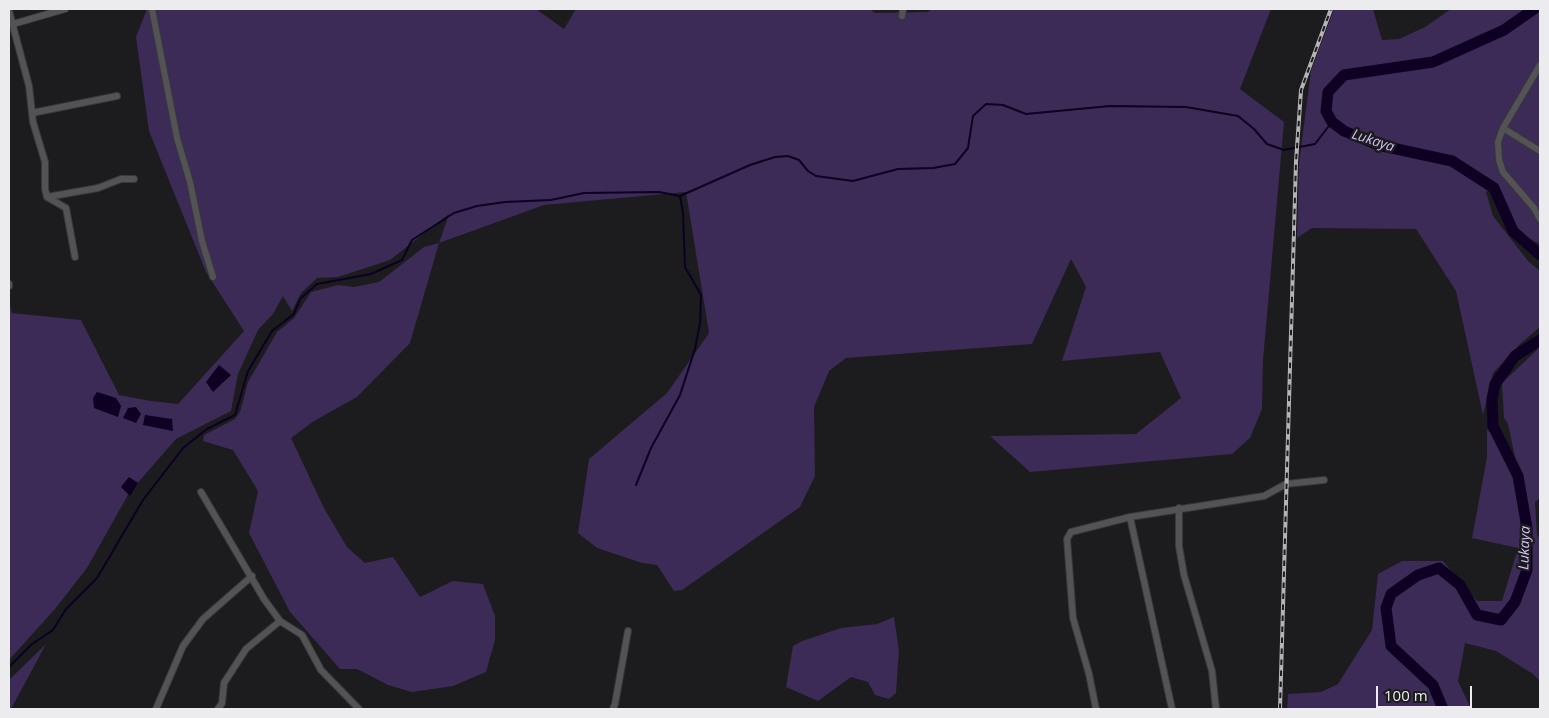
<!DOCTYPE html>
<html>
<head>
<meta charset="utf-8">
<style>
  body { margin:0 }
  #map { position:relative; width:1549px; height:718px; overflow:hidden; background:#1c1b1d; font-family:"Open Sans",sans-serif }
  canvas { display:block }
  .frame { position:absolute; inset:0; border:10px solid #ecebed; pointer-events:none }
  .scale { position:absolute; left:1376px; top:686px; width:96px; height:22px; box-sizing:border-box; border:2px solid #ecebed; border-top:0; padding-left:6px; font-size:15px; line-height:18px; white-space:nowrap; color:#ecebed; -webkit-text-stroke:4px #1c1b1d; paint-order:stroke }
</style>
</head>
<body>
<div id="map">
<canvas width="1549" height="718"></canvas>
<div class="frame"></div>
<div class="scale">100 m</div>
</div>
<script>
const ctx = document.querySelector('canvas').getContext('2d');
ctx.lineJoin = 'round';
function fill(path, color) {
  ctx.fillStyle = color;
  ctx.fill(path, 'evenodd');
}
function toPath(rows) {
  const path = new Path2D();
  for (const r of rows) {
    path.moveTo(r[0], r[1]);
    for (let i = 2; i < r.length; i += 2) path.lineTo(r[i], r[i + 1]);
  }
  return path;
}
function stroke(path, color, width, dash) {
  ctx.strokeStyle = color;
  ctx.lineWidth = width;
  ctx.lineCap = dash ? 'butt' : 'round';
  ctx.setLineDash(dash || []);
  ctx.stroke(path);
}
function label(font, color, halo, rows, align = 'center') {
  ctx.font = font + ' "Open Sans",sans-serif';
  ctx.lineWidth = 5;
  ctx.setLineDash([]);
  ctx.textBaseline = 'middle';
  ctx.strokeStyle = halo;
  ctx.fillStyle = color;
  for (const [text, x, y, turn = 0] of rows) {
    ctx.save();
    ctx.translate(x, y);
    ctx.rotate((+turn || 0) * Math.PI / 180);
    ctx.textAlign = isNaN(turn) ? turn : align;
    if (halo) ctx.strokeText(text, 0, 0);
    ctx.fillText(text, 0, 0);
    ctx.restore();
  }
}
const green = toPath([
  [147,9,536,9,564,29,576,9,870,9,875,13,928,12,932,9,1271,9,1240,89,1284,122,1263,360,1262,409,1250,438,1232,454,1030,472,990,436,1136,434,1181,398,1160,352,1062,361,1086,287,1071,259,1032,344,846,358,829,371,814,407,815,476,800,507,682,590,674,591,657,565,642,563,597,548,578,533,589,459,667,393,709,333,686,192,544,205,439,243,410,343,357,397,314,421,291,438,324,508,347,547,365,563,393,557,420,597,453,581,483,584,495,616,495,640,486,672,453,686,412,692,388,685,357,669,340,669,290,612,249,533,258,491,233,450,203,441,204,435,235,419,240,412,248,382,277,332,294,318,311,292,338,285,354,287,379,282,424,247,439,243,449,214,390,260,338,277,317,278,301,293,292,311,283,296,273,314,258,330,238,374,231,411,176,439,129,493,87,568,55,609,9,660,9,301,12,313,81,320,119,395,151,401,178,404,244,331,206,272,149,131,136,37],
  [1334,9,1373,9,1382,40,1399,39,1425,27,1451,9,1540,9,1540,146,1507,129,1540,153,1540,244,1520,234,1497,187,1486,192,1493,216,1528,261,1540,271,1540,327,1519,345,1493,373,1483,415,1456,291,1416,229,1312,228,1297,238,1299,163,1311,71],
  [1540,347,1540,498,1535,502,1537,535,1540,539,1540,681,1533,674,1496,651,1465,643,1458,681,1471,709,1287,709,1288,694,1321,692,1338,684,1372,630,1378,574,1402,561,1443,561,1477,601,1502,601,1518,548,1472,538,1487,457,1487,429,1516,462,1508,424,1504,418,1502,383],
  [894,617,899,651,896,693,889,699,875,695,868,682,851,677,818,701,786,687,793,646,802,641,841,628,877,624],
  [46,644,11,709,9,709,9,680]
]);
const water = toPath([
  [219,365,231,375,213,392,206,382],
  [97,392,116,398,121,406,118,417,94,408,93,398],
  [136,407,141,414,136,423,123,418,128,408],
  [145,415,172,419,173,431,143,425],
  [129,477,138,483,130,496,121,487]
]);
const stream = toPath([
  [636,485,651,448,680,395,695,349,700,323,701,295,685,267,683,213,680,196],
  [9,667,32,644,53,630,66,609,97,578,143,500,183,448,207,429,235,415,248,371,272,331,294,314,300,299,317,284,371,274,402,260,412,240,454,213,477,206,505,202,551,200,584,193,659,192,680,196,750,165,775,157,788,156,799,160,808,171,816,176,853,181,898,169,933,168,955,164,968,148,973,116,986,104,1003,105,1026,114,1110,106,1186,107,1238,116,1254,129,1267,144,1284,150,1315,144,1332,122]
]);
const river = toPath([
  [1534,9,1504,30,1433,62,1344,75,1328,92,1326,111,1332,122,1344,131,1378,145,1452,161,1494,188,1513,231,1540,255],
  [1443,709,1433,685,1391,646,1386,608,1391,594,1418,575,1439,568,1460,585,1477,615,1501,620,1515,602,1527,570,1527,528,1518,476,1493,426,1492,399,1495,384,1515,356,1540,340]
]);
const street = toPath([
  [152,9,177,138,190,182,202,241,213,277],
  [9,11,29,86,33,122,45,162,45,189,47,197,66,208,75,257],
  [902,16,903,9],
  [13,24,65,9],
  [1540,65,1503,128,1498,142,1499,160,1503,172,1534,208,1540,219],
  [32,113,117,96],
  [1503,128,1540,151],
  [47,197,98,188,121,179,134,179],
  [9,284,9,286],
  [201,492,264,599,280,621,302,635,321,670,359,709],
  [1179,508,1179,546,1184,575,1212,671,1216,709],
  [1130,517,1172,709],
  [156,709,183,646,203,619,252,576],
  [218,709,222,703,224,683,246,649,280,621],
  [613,709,615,704,628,631],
  [1096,709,1089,674,1073,618,1067,539,1071,532,1130,517,1264,496,1286,484,1324,480]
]);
const rail = toPath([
  [1280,709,1296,162,1301,90,1331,9]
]);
const waterNames = [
  ["Lukaya",1373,141,18],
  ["Lukaya",1525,548,-88]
];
fill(green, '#3b2b56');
fill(water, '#0d0022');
stroke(stream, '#0d0022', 2);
stroke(river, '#0d0022', 11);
stroke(street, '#39383a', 8);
stroke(street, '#535255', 6);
stroke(rail, '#b4b3b5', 4);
stroke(rail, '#1c1b1d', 2, [5.5]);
label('italic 14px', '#d3c2f9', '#1c1b1d', waterNames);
</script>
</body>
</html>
